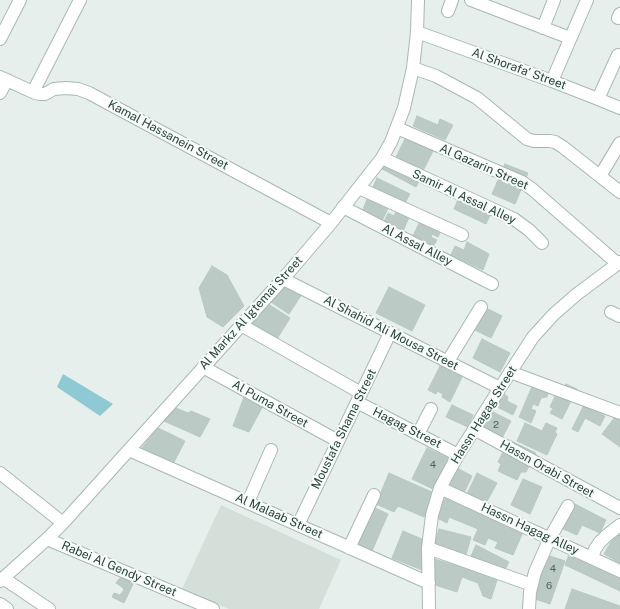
<!DOCTYPE html>
<html>
<head>
<meta charset="utf-8">
<style>
  body { margin:0 }
  canvas { display:block; background:#e6efeb }
</style>
</head>
<body>
<canvas width="620" height="609"></canvas>
<script>
const ctx = document.querySelector('canvas').getContext('2d');
ctx.lineJoin = 'round';
function fill(path, color) {
  ctx.fillStyle = color;
  ctx.fill(path, 'evenodd');
}
function toPath(rows) {
  const path = new Path2D();
  for (const r of rows) {
    path.moveTo(r[0], r[1]);
    for (let i = 2; i < r.length; i += 2) path.lineTo(r[i], r[i + 1]);
  }
  return path;
}
function stroke(path, color, width, dash) {
  ctx.strokeStyle = color;
  ctx.lineWidth = width;
  ctx.lineCap = dash ? 'butt' : 'round';
  ctx.setLineDash(dash || []);
  ctx.stroke(path);
}
function label(font, color, halo, rows, align = 'center') {
  ctx.font = font + ' "Public Sans",sans-serif';
  ctx.lineWidth = 4;
  ctx.setLineDash([]);
  ctx.textBaseline = 'middle';
  ctx.strokeStyle = halo;
  ctx.fillStyle = color;
  for (const [text, x, y, turn = 0] of rows) {
    ctx.save();
    ctx.translate(x, y);
    ctx.rotate((+turn || 0) * Math.PI / 180);
    ctx.textAlign = isNaN(turn) ? turn : align;
    if (halo) ctx.strokeText(text, 0, 0);
    ctx.fillText(text, 0, 0);
    ctx.restore();
  }
}
const built = toPath([
  [221,505,341,560,319,609,229,609,182,589]
]);
const water = toPath([
  [63,374,113,404,100,416,57,387]
]);
const building = toPath([
  [417,116,438,125,440,119,453,125,445,140,413,126,417,116],
  [408,133,435,147,422,173,395,159,408,133],
  [386,160,421,178,416,187,382,169,386,160],
  [505,164,528,173,515,204,492,194,505,164],
  [377,178,410,194,405,203,373,187,377,178],
  [460,195,493,209,486,224,454,209,460,195],
  [368,197,389,206,381,223,361,214,368,197],
  [396,212,411,213,403,231,384,222,388,213,394,216,396,212],
  [421,219,442,229,438,237,432,234,431,237,437,240,432,248,412,238,421,219],
  [467,242,489,254,483,270,451,255,455,246,464,250,467,242],
  [212,266,227,275,244,306,223,327,207,317,199,288,212,266],
  [284,282,302,294,289,314,271,302,284,282],
  [389,287,425,305,412,331,376,313,389,287],
  [265,302,290,318,277,339,252,323,265,302],
  [484,307,502,316,491,338,473,329,484,307],
  [482,339,510,353,500,372,473,358,482,339],
  [443,360,465,371,450,402,442,397,443,394,437,391,436,394,428,390,443,360],
  [534,382,550,389,547,397,541,398,538,406,533,404,531,409,536,411,531,423,519,417,534,382],
  [566,384,577,389,562,419,550,413,553,408,550,407,557,392,561,394,566,384],
  [503,393,508,397,507,401,517,406,513,415,493,405,503,393],
  [244,397,264,404,249,432,233,426,244,397],
  [452,405,473,415,468,427,446,417,452,405],
  [584,405,605,416,600,426,585,418,578,432,572,429,584,405],
  [176,408,188,413,191,411,210,419,200,437,164,421,176,408],
  [489,410,511,421,502,438,481,427,489,410],
  [618,413,620,415,620,447,602,434,618,413],
  [525,423,542,431,546,423,557,428,555,432,557,434,547,455,517,441,525,423],
  [158,428,185,441,174,462,141,449,158,428],
  [509,440,536,453,526,472,521,472,517,480,498,471,501,464,498,462,509,440],
  [427,448,452,460,442,479,439,477,433,489,412,479,427,448],
  [457,468,472,476,463,495,447,487,457,468],
  [389,473,434,493,424,517,398,506,394,512,376,504,389,473],
  [477,473,497,483,484,507,465,498,477,473],
  [523,479,542,487,530,514,511,505,523,479],
  [446,496,524,530,513,555,495,548,498,542,488,538,485,545,473,540,478,529,449,517,447,523,437,518,446,496],
  [573,503,606,520,600,533,582,525,577,535,561,528,573,503],
  [371,506,388,514,372,551,354,544,371,506],
  [439,529,471,537,466,555,434,546,439,529],
  [403,531,422,539,422,570,392,558,403,531],
  [616,533,620,535,620,563,604,554,616,533],
  [476,545,509,562,504,572,471,556,476,545],
  [570,552,620,575,620,591,565,565,570,552],
  [547,555,565,561,550,604,532,598,547,555],
  [434,559,489,575,497,580,491,599,483,596,478,583,462,577,457,592,435,585,434,559],
  [123,577,134,582,124,603,112,597,114,593,120,595,124,590,122,587,116,583,119,579,123,577],
  [572,589,620,606,620,609,565,609,572,589]
]);
const street = toPath([
  [471,0,570,38],
  [448,11,452,0],
  [618,18,620,14],
  [543,28,554,0],
  [417,32,552,81,598,99,620,108],
  [0,39,20,0],
  [413,68,436,76,477,98,527,139,534,141,550,141,555,142,563,147,620,192],
  [0,77,35,93,40,94,45,94,54,89,66,88,78,89,89,93,331,223],
  [552,81,587,0],
  [33,92,80,0],
  [0,93,7,80],
  [598,99,618,55],
  [397,128,522,182,532,189,618,264],
  [382,158,514,219,529,230,542,243],
  [600,176,620,143],
  [359,188,462,235],
  [343,207,492,284],
  [283,279,500,388],
  [611,312,619,316],
  [241,325,361,393],
  [448,361,481,307],
  [203,367,338,441],
  [510,372,620,413],
  [357,402,458,455],
  [474,429,620,508],
  [418,434,431,409],
  [129,450,429,583],
  [0,473,63,523],
  [440,488,620,571],
  [248,502,271,450],
  [298,525,390,333],
  [47,539,213,609],
  [349,548,374,495],
  [428,548,532,585],
  [592,558,595,549,600,542,606,536,620,525],
  [3,578,49,609],
  [0,581,47,539,63,523,283,279,331,223,382,158,391,142,404,108,413,68,417,32,418,0],
  [0,604,7,609],
  [429,609,428,548,432,515,440,488,458,455,500,388,533,337,554,314,577,294,620,262],
  [529,609,530,592,535,572,550,538,568,506]
]);
const numberNames = [
  ["2",496,425],
  ["4",433,465],
  ["4",553,569],
  ["6",549,586]
];
const streetNames = [
  ["Al Shorafa' Street",519,69,20],
  ["Kamal Hassanein Street",168,135,28],
  ["Al Gazarin Street",484,167,24],
  ["Samir Al Assal Alley",464,197,25],
  ["Al Assal Alley",417,245,27],
  ["Al Markz Al Igtemai Street",251,313,-48],
  ["Al Shahid Ali Mousa Street",391,333,27],
  ["Al Puma Street",270,404,29],
  ["Hassn Hagag Street",484,415,-58],
  ["Hagag Street",407,428,27],
  ["Moustafa Shama Street",344,429,-64],
  ["Hassn Orabi Street",547,469,29],
  ["Al Malaab Street",279,516,24],
  ["Hassn Hagag Alley",530,529,25],
  ["Rabei Al Gendy Street",119,569,23]
];
fill(built, '#d4dfda');
fill(water, '#8ec9d4');
fill(building, '#bbcac4');
stroke(building, '#b8c9c2', 1);
stroke(street, '#a8b8b2', 14);
stroke(street, '#fff', 12);
label('10px', '#4a645c', null, numberNames);
label('12px', '#24423a', '#f7fbf9', streetNames);
</script>
</body>
</html>
